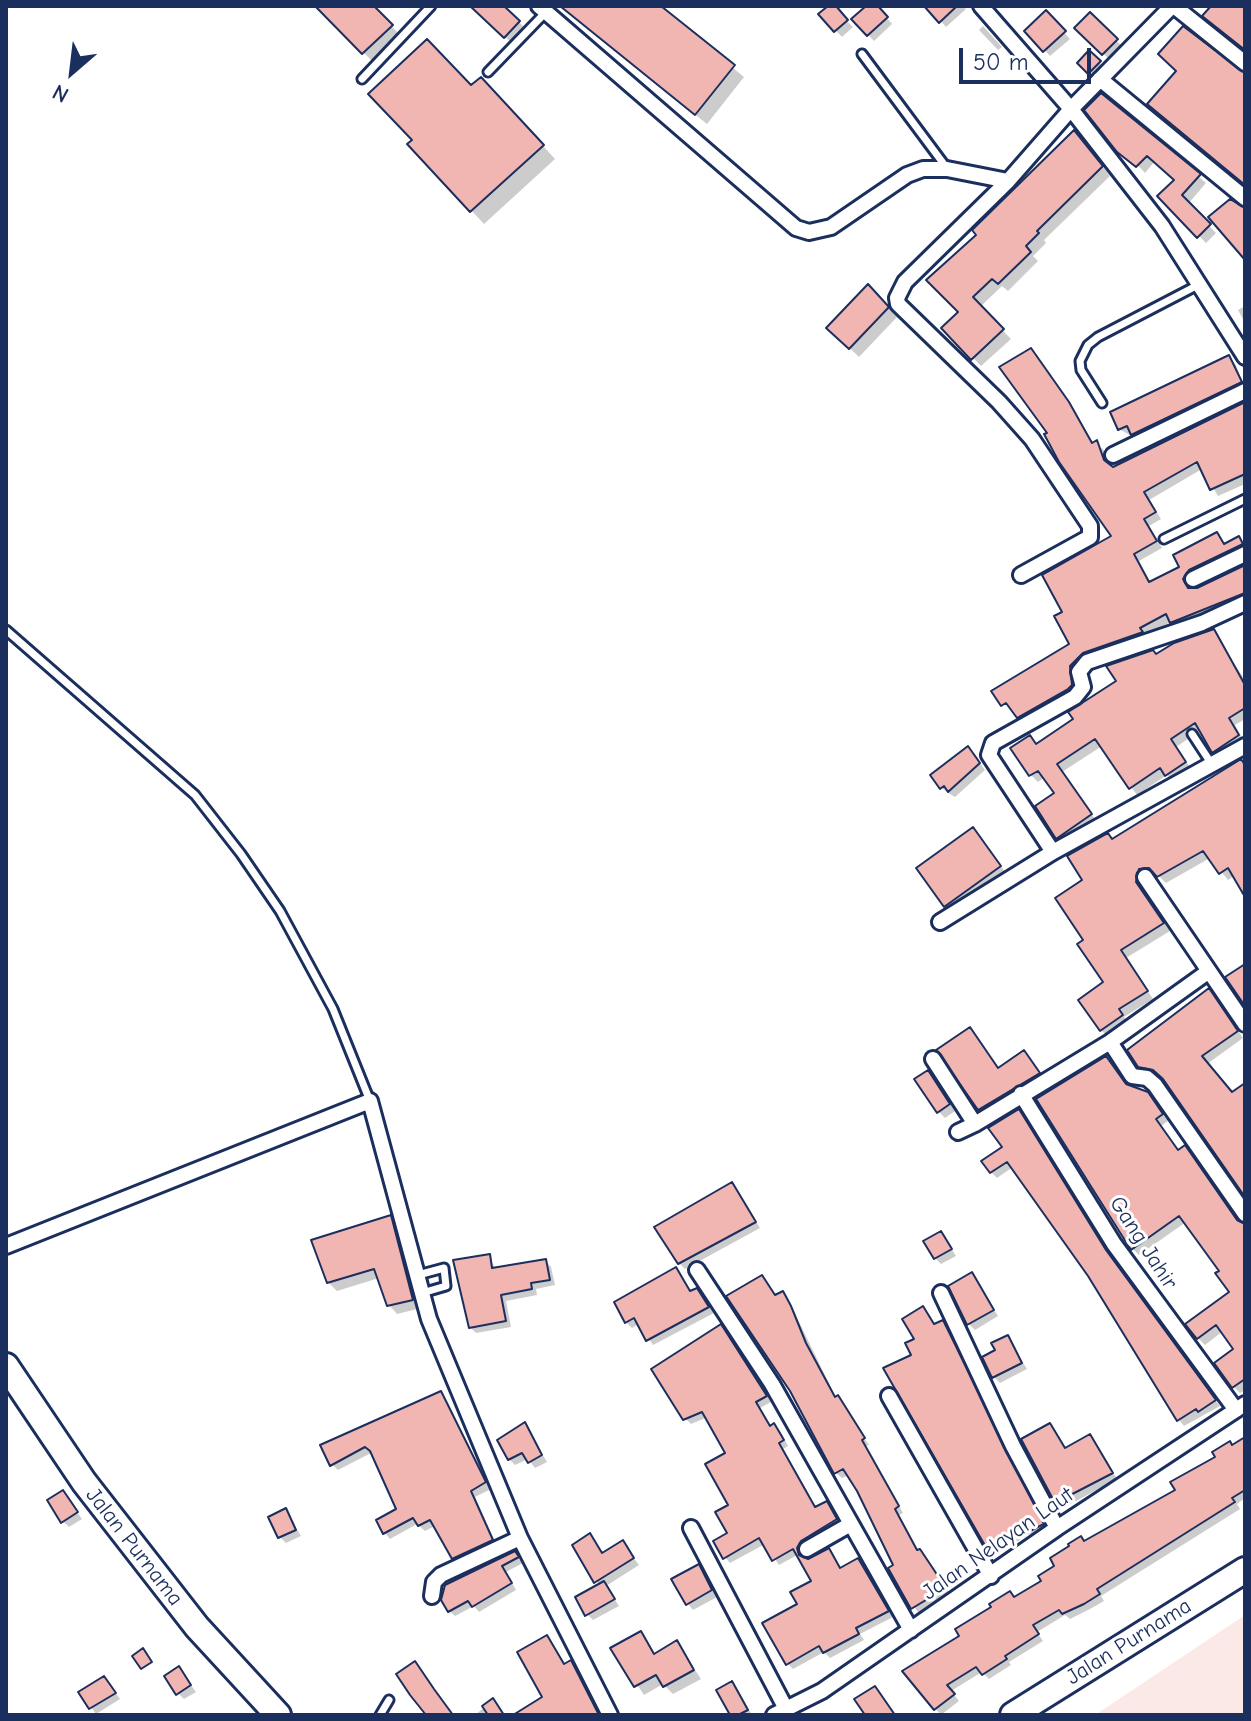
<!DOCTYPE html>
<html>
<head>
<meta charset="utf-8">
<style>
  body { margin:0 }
  #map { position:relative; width:1251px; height:1721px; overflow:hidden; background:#fff; font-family:"Comic Neue",sans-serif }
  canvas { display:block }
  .frame { position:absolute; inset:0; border:8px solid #1b2f5e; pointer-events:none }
  .north { position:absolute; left:32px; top:32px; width:80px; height:80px; -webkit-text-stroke:6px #fff; paint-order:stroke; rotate:208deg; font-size:22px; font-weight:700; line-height:32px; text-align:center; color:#1b2f5e }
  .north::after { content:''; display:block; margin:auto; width:28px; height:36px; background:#1b2f5e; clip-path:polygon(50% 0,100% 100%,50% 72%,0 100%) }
  .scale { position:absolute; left:959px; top:48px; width:132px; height:36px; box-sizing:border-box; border:4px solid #1b2f5e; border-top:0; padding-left:10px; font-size:24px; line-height:28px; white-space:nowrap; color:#1b2f5e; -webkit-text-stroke:6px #fff; paint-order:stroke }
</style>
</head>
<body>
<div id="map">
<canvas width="1251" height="1721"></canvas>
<div class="frame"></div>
<div class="north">N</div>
<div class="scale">50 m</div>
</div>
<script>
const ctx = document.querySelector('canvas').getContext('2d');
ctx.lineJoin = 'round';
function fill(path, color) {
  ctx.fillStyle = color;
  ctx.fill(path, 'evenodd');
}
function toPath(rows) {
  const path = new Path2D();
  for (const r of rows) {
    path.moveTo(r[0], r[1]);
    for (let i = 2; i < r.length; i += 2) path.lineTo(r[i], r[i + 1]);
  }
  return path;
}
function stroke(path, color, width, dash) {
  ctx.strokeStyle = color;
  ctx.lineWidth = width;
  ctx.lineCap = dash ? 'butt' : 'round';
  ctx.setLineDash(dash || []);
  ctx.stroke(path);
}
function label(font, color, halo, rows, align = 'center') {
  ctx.font = font + ' "Comic Neue",sans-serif';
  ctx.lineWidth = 6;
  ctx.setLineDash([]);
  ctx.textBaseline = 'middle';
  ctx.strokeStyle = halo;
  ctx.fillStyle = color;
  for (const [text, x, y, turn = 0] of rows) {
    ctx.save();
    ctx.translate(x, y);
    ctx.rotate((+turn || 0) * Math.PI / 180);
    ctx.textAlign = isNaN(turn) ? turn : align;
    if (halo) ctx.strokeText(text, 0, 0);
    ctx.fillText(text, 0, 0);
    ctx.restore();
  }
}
const built = toPath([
  [1245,1615,1245,1715,1095,1715]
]);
const shadow = toPath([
  [327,6,372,6,400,35,373,62,322,11],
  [469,6,502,6,527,30,513,44],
  [572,6,658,6,744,77,707,124,581,23],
  [831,6,853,27,842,37,821,15],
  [869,6,876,6,892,24,874,41,854,19],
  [927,6,963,6,966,9,946,27],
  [1046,13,1070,39,1050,56,1027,31],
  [1090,14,1122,46,1109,59,1077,28],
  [983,26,1002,47,998,50,979,30],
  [1089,53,1101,65,1092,75,1080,63],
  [472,88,494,92,555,159,484,224,410,144],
  [1101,95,1206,183,1188,204,1216,233,1206,243,1160,196,1176,180,1155,161,1145,173,1087,110],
  [1083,141,1110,176,1044,240,1046,243,1033,256,1038,261,1008,291,1002,286,980,307,1011,339,981,366,944,328,961,312,979,235],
  [868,287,897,317,859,357,829,328],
  [1245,306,1245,323,1238,310],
  [1037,357,1094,444,1103,449,1113,470,1245,404,1245,484,1218,496,1202,469,1149,500,1161,519,1149,526,1162,548,1139,561,1151,583,1181,567,1216,534,1226,545,1238,539,1245,545,1245,553,1195,577,1189,585,1198,590,1245,567,1245,604,1178,629,1171,622,1145,635,1148,639,1091,659,1078,692,1025,724,994,692,1072,645,1065,613,1114,537,1050,433],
  [1228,357,1236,365,1245,391,1140,441,1119,429],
  [1213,631,1245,680,1245,719,1235,725,1245,743,1221,759,1201,730,1176,747,1192,770,1174,782,1167,775,1137,795,1102,746,1062,772,1097,822,1065,845,1058,838,1057,794,1045,777,1038,782,1031,775,1030,738,1038,746,1156,656],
  [974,755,985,770,955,797,948,793,942,788],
  [1245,766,1245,893,1234,876,1228,880,1210,858,1166,883,1157,874,1143,879,1143,892,1170,931,1126,958,1153,999,1124,1017,1128,1023,1108,1037,1101,1030,1106,983,1086,941,1085,881,1113,841],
  [973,830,1009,877,955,915,946,905],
  [1215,998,1243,1038,1207,1064,1232,1094,1245,1085,1245,1192,1162,1076,1147,1073,1139,1065],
  [970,1029,1000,1069,1023,1052,1048,1082,989,1118,939,1050],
  [928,1072,955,1111,945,1118,939,1112],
  [1128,1087,1154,1101,1168,1121,1161,1126,1179,1152,1238,1222,1245,1224,1245,1390,1240,1393,1234,1387,1236,1349,1223,1331,1205,1345,1198,1338,1232,1293,1221,1271,1186,1222,1139,1255,1132,1248],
  [1024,1117,1111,1258,1220,1406,1184,1426,1179,1420,1090,1275,1013,1167,997,1178,991,1172],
  [737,1191,760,1228,685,1269,679,1263],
  [390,1218,399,1226,421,1308,397,1314,389,1305,379,1278,337,1291,328,1282],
  [941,1233,956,1256,941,1264,935,1258],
  [489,1256,496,1270,545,1261,551,1267,555,1285,536,1289,537,1295,506,1301,511,1327,476,1333,470,1327],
  [676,1270,692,1293,696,1290,714,1313,653,1345,639,1324,632,1328,626,1322],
  [972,1275,998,1316,975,1330,969,1324],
  [762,1277,777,1297,782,1293,788,1299,836,1398,869,1445,866,1446,903,1513,899,1515,919,1552,951,1595,919,1614,890,1569,895,1566,849,1475,842,1478,836,1473],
  [923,1309,936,1326,942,1323,949,1329,1049,1531,1034,1538,1029,1534,996,1555,886,1369,914,1355],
  [726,1333,771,1402,760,1408,771,1427,780,1431,788,1446,783,1449,816,1508,826,1504,841,1525,807,1546,803,1559,808,1561,828,1551,841,1569,858,1560,893,1617,860,1634,864,1640,830,1658,824,1652,793,1669,788,1664,814,1582,799,1554,779,1565,765,1544,730,1563,725,1557,731,1506,728,1454,708,1417,691,1424,685,1418],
  [1007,1337,1027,1369,1000,1383,994,1377,998,1351],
  [441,1394,491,1489,475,1497,497,1546,460,1564,435,1526,425,1531,417,1524,390,1539,385,1533,398,1510,371,1453,338,1470,332,1464],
  [524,1424,547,1462,535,1468,528,1459,515,1465,509,1459],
  [1049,1425,1066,1450,1090,1436,1117,1479,1063,1508,1057,1502],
  [1245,1441,1245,1498,1237,1504,1240,1509,1101,1596,1104,1601,1090,1609,1070,1619,1065,1615,1037,1632,1043,1641,1009,1662,1011,1665,989,1679,982,1672,951,1691,959,1701,941,1715,905,1671,1044,1581,1085,1543,1177,1490],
  [63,1493,82,1519,69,1527,63,1521],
  [286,1511,301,1536,286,1543,280,1537],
  [590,1536,604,1554,622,1543,639,1565,606,1586,619,1606,593,1620,587,1614,600,1586,575,1545],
  [515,1554,523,1563,506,1572,516,1590,479,1612,474,1606,455,1616,449,1611],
  [698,1566,717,1597,693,1610,688,1604],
  [640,1634,656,1655,677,1643,701,1679,673,1694,663,1684,644,1695,613,1649],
  [547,1638,566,1665,570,1662,577,1669,601,1715,517,1715,545,1698],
  [179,1669,196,1692,184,1699,178,1693],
  [104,1678,120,1699,96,1714,81,1693],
  [732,1684,738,1690,752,1715,732,1715],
  [492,1701,504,1715,475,1715]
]);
const building = toPath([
  [315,6,374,6,393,25,362,54,315,6],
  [470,6,504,6,520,21,504,38,470,6],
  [560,6,661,6,735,65,695,115,560,6],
  [828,6,836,6,848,20,834,32,818,14,828,6],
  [866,6,878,6,888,17,867,36,851,19,866,6],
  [924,6,957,6,939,23,924,6],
  [1211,6,1245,6,1245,50,1202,16,1211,6],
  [1046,10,1066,31,1043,52,1024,31,1046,10],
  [1090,12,1118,39,1102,55,1074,28,1090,12],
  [1183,26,1245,73,1245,185,1147,104,1176,71,1158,54,1183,26],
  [427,39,471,85,481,77,544,145,470,212,407,144,412,140,368,94,427,39],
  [1089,50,1101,61,1088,74,1077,63,1089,50],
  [1101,93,1201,174,1182,195,1211,224,1197,238,1157,196,1174,180,1147,156,1136,167,1117,152,1084,110,1101,93],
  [1074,130,1103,166,1037,231,1039,233,1026,246,1031,252,998,284,992,279,973,297,1004,329,971,360,941,328,958,312,926,280,976,235,972,230,1074,130],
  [1230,199,1245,208,1245,260,1208,217,1230,199],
  [868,284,889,307,849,349,826,328,868,284],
  [1031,348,1069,402,1092,443,1097,440,1104,460,1113,467,1245,402,1245,474,1210,490,1197,462,1144,492,1156,512,1144,519,1157,541,1134,554,1149,582,1179,567,1173,555,1217,532,1224,544,1239,536,1243,544,1189,570,1183,579,1188,588,1197,588,1245,565,1245,593,1170,623,1166,614,1140,628,1143,632,1083,653,1070,666,1072,685,1068,689,1017,718,1006,703,1001,706,991,691,1069,644,1054,616,1062,612,1042,575,1111,536,1059,462,1044,434,1047,433,999,367,1031,348],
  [1229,355,1242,382,1131,435,1127,426,1118,430,1110,412,1229,355],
  [1214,629,1245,685,1245,708,1229,718,1239,735,1212,753,1195,723,1171,739,1186,762,1165,776,1160,768,1129,789,1095,739,1057,764,1092,814,1056,839,1035,806,1054,793,1038,771,1029,776,1010,748,1030,735,1036,744,1073,719,1068,712,1116,681,1106,666,1153,650,1156,654,1174,643,1214,629],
  [968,746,980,763,948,792,944,786,940,789,930,775,968,746],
  [1241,759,1245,765,1245,897,1228,868,1219,874,1203,851,1157,877,1149,868,1139,869,1136,882,1164,923,1121,950,1148,991,1119,1009,1123,1015,1100,1031,1078,1000,1103,982,1077,944,1083,940,1055,898,1082,880,1067,856,1108,833,1112,839,1241,759],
  [973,827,1001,866,944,907,916,868,973,827],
  [1245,964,1245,1006,1225,977,1245,964],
  [1209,988,1238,1031,1202,1056,1232,1092,1245,1083,1245,1197,1163,1079,1153,1070,1138,1067,1127,1050,1209,988],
  [970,1027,998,1068,1024,1050,1040,1073,978,1110,936,1050,970,1027],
  [1106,1056,1126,1084,1148,1092,1163,1114,1156,1119,1178,1150,1185,1145,1237,1220,1245,1224,1245,1379,1232,1388,1214,1363,1233,1349,1216,1325,1197,1339,1185,1324,1229,1292,1215,1273,1219,1271,1179,1216,1131,1250,1036,1099,1106,1056],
  [928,1070,950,1104,937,1113,914,1079,928,1070],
  [1019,1109,1106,1250,1216,1400,1198,1412,1196,1409,1177,1421,1088,1276,1007,1162,990,1173,981,1161,1002,1147,988,1128,1019,1109],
  [732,1182,756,1222,678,1264,654,1227,732,1182],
  [391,1215,413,1300,387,1306,374,1269,327,1283,311,1240,391,1215],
  [941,1231,952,1249,934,1259,923,1241,941,1231],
  [490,1254,492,1268,546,1259,550,1280,531,1283,532,1289,501,1295,506,1321,469,1328,453,1260,490,1254],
  [676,1267,690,1291,697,1288,709,1307,646,1341,634,1318,625,1323,614,1302,676,1267],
  [972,1272,994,1310,967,1325,948,1286,972,1272],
  [762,1275,775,1295,783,1291,791,1306,806,1343,835,1397,838,1395,865,1438,862,1440,899,1506,895,1509,917,1550,920,1549,946,1588,911,1609,888,1568,893,1565,857,1491,843,1469,834,1474,790,1391,726,1296,762,1275],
  [923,1306,934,1324,943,1320,1044,1524,1026,1533,1023,1528,987,1549,883,1368,911,1355,905,1343,914,1339,902,1319,923,1306],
  [721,1324,767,1396,756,1402,770,1426,774,1423,784,1440,779,1443,815,1507,827,1501,837,1519,801,1541,797,1548,799,1555,808,1559,829,1548,840,1568,858,1558,889,1611,856,1628,859,1634,823,1653,819,1646,786,1665,762,1623,797,1604,790,1592,811,1581,793,1549,772,1561,759,1538,723,1559,713,1541,727,1533,715,1512,728,1505,705,1464,725,1453,702,1412,683,1420,651,1369,721,1324],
  [1008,1335,1022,1363,992,1378,982,1357,995,1350,991,1343,1008,1335],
  [441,1391,486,1482,471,1491,493,1540,452,1559,430,1520,418,1526,413,1518,383,1534,376,1520,396,1509,370,1451,365,1447,330,1466,320,1445,441,1391],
  [525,1422,542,1455,528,1463,522,1453,508,1460,497,1440,525,1422],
  [1050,1423,1065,1448,1090,1434,1113,1473,1055,1503,1021,1439,1050,1423],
  [1245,1437,1245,1490,1232,1498,1235,1502,1097,1589,1100,1594,1084,1604,1062,1614,1059,1610,1033,1625,1039,1634,1005,1656,1007,1659,982,1675,976,1667,947,1685,955,1694,934,1710,902,1671,959,1636,955,1629,991,1607,989,1604,1010,1591,1014,1597,1041,1581,1038,1576,1054,1566,1050,1558,1069,1546,1068,1544,1081,1536,1084,1541,1175,1490,1170,1482,1215,1457,1212,1452,1230,1441,1232,1445,1245,1437],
  [63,1490,78,1512,61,1523,47,1500,63,1490],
  [286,1508,296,1530,278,1538,268,1517,286,1508],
  [590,1533,602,1553,623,1540,634,1558,594,1583,572,1545,590,1533],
  [515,1551,519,1557,502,1566,512,1583,472,1607,468,1601,448,1612,441,1600,445,1585,515,1551],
  [699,1564,712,1590,686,1605,671,1579,699,1564],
  [604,1581,615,1599,585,1616,575,1597,604,1581],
  [641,1631,654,1654,677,1640,694,1670,663,1687,656,1675,634,1687,610,1648,641,1631],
  [547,1635,564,1664,571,1660,599,1715,513,1715,542,1697,517,1652,547,1635],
  [143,1648,152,1662,141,1669,132,1656,143,1648],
  [415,1661,434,1689,453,1715,426,1715,410,1695,396,1674,415,1661],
  [179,1666,191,1685,176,1695,164,1676,179,1666],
  [104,1676,116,1693,89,1709,78,1692,104,1676],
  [732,1681,748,1710,738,1715,730,1715,716,1690,732,1681],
  [875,1686,895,1715,865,1715,854,1699,875,1686],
  [493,1698,504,1715,488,1715,482,1706,493,1698]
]);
const lane = toPath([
  [862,54,946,167],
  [488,72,546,12],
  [362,79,431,6],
  [1102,403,1081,370,1080,361,1088,345,1098,337,1200,284],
  [1164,539,1245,499],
  [6,630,195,795,241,854,280,911,333,1009,370,1101],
  [1192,734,1211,763],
  [418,1275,444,1268,446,1286,422,1293],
  [380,1715,389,1700]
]);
const street = toPath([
  [539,6,796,228,809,232,831,227,907,175,923,169,947,169,1008,181],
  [981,6,1071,109,1162,226,1245,357],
  [1174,6,1245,63],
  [1100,79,1245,198],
  [1113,455,1245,391],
  [1021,575,1090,537,1090,526,1032,439,999,402,898,304,897,298,905,282,1008,181,1071,109,1172,6],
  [1193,579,1245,554],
  [1053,852,989,755,993,743,1075,697,1083,687,1079,672,1087,662,1202,623,1245,603],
  [1145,877,1245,1024],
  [940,922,1053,852,1245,746],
  [1110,1042,1132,1076,1147,1078,1155,1085,1245,1214],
  [933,1059,975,1124,958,1132],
  [1021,1094,1114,1244,1236,1410],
  [975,1124,1110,1042,1209,971],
  [6,1246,370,1101,429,1319,520,1538,610,1715],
  [697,1270,772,1384,911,1630],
  [941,1293,1013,1446,1057,1528],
  [889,1396,991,1576],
  [691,1528,785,1707],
  [807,1549,849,1525],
  [432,1596,434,1582,441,1575,520,1538],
  [774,1715,822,1691,1057,1528,1245,1404]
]);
const primary = toPath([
  [6,1366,84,1482,197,1627,278,1715],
  [1013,1715,1245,1570]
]);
const streetNames = [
  ["Gang Jahir",1143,1243,57],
  ["Jalan Nelayan Laut",998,1544,-35],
  ["Jalan Purnama",134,1547,52],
  ["Jalan Purnama",1129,1642,-32]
];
fill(built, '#fbe9e8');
fill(shadow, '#0003');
fill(building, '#f1b5b2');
stroke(building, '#1b2f5e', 2);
stroke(lane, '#1b2f5e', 13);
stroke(street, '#1b2f5e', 20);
stroke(primary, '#1b2f5e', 30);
stroke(lane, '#fff', 7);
stroke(street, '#fff', 14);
stroke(primary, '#fff', 24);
label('22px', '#1b2f5e', '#fff', streetNames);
</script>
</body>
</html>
